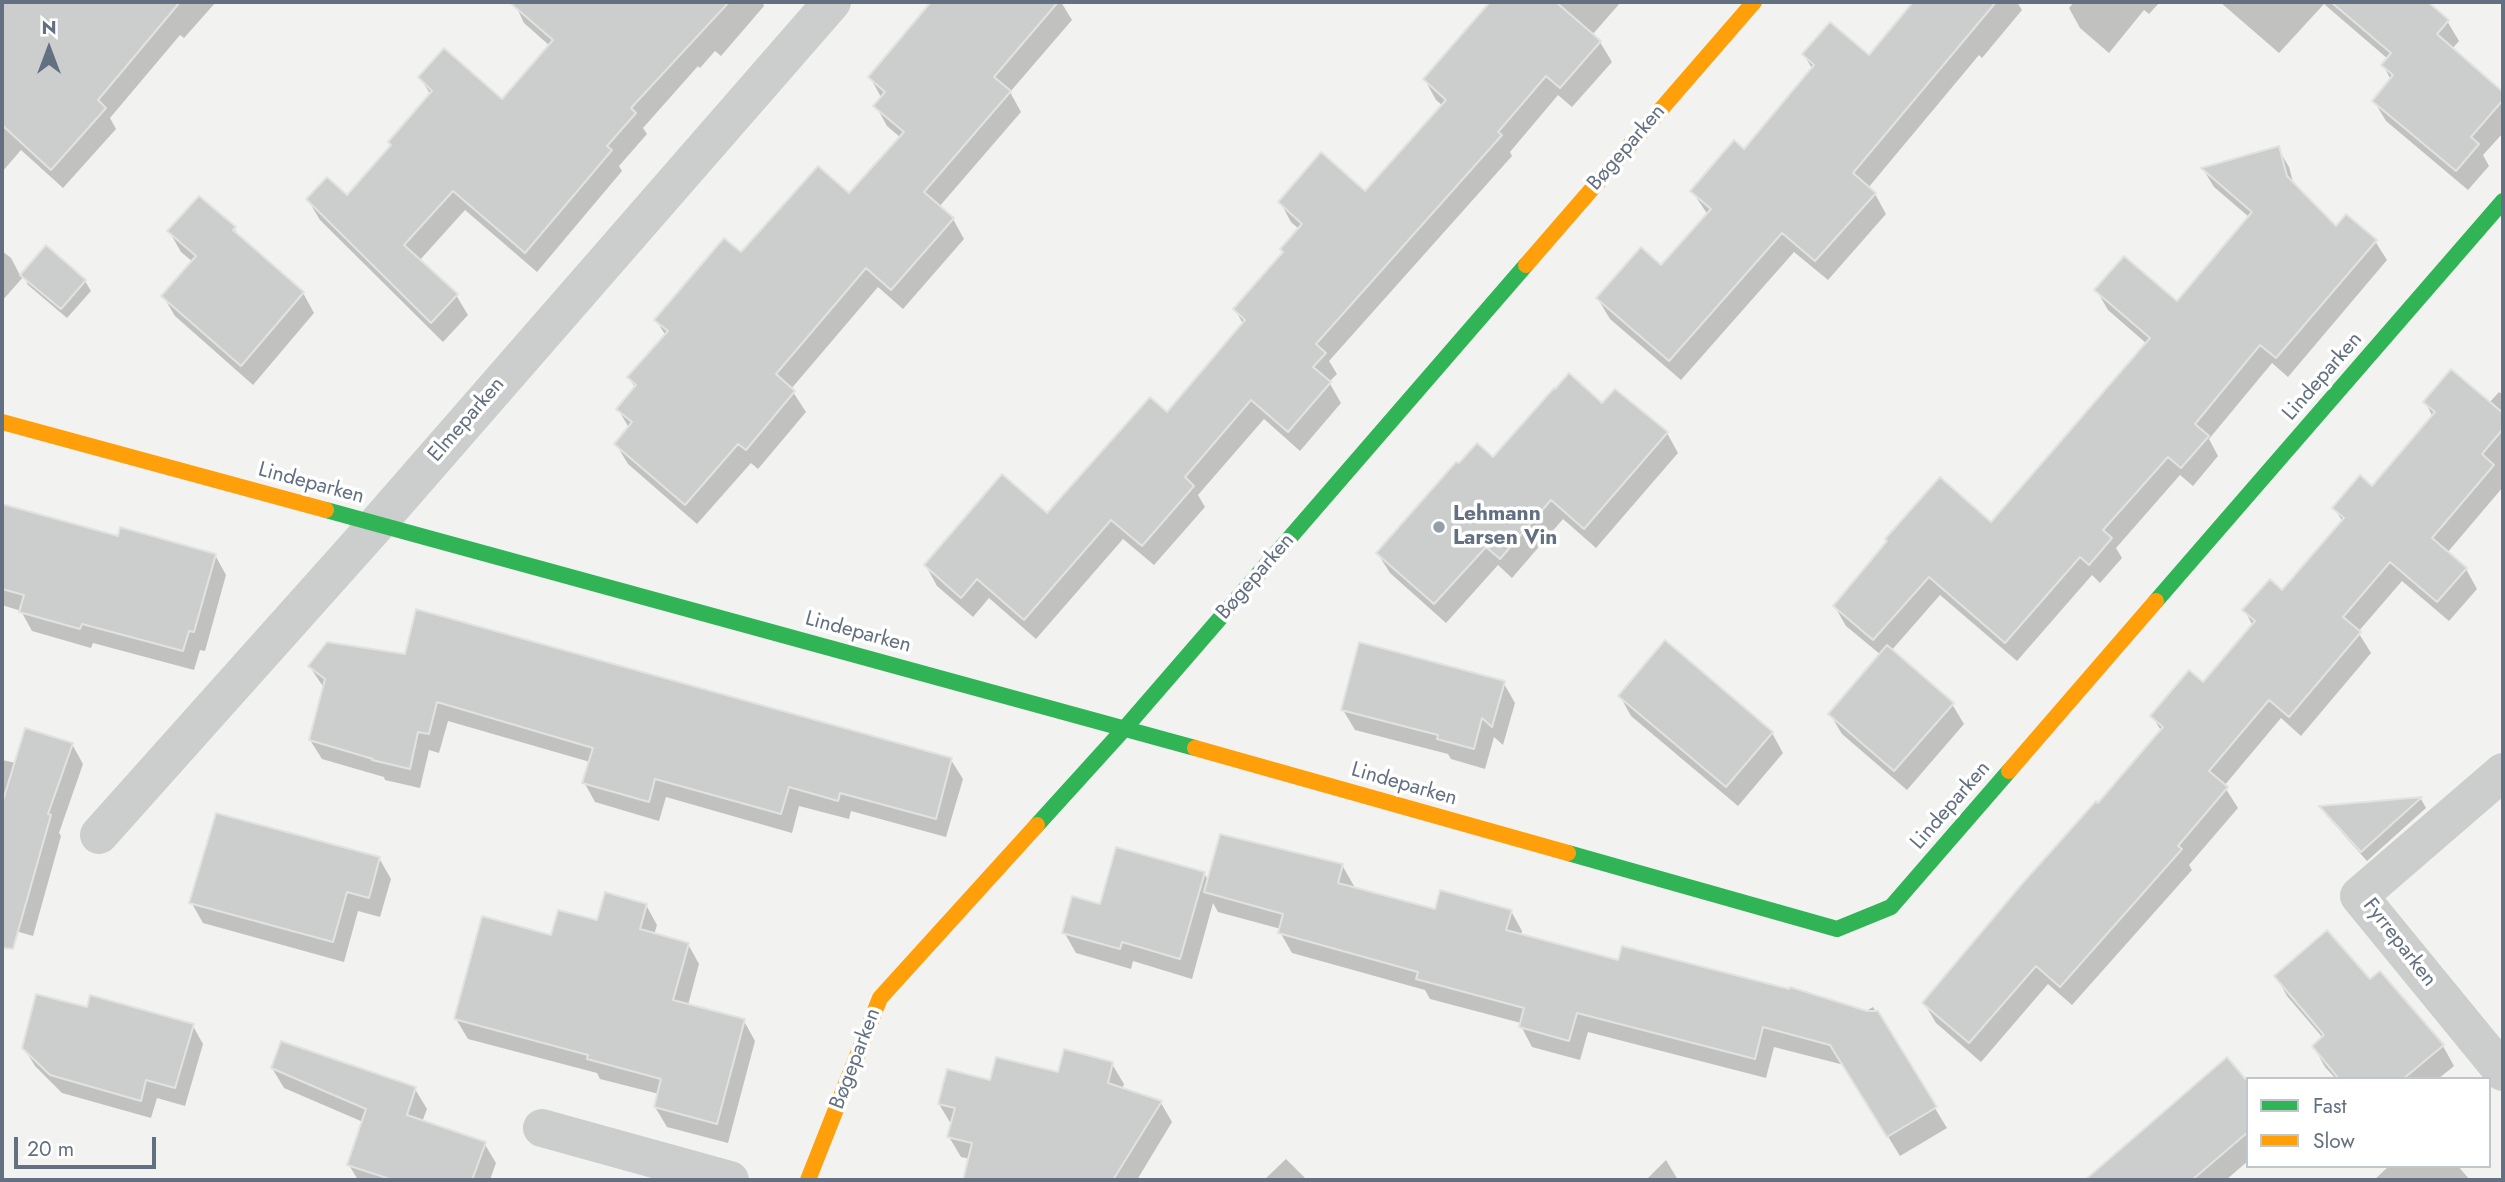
<!DOCTYPE html>
<html>
<head>
<meta charset="utf-8">
<style>
  body { margin:0 }
  #map { position:relative; width:2505px; height:1182px; overflow:hidden; background:#f2f3f0; font-family:Jost,sans-serif }
  canvas { display:block }
  .frame { position:absolute; inset:0; border:4px solid #627081; pointer-events:none }
  .legend { position:absolute; left:2246px; top:1077px; width:245px; height:91px; box-sizing:border-box; background:#fff; border:2px solid #c0c6cd; margin:0; padding:9px 12px; list-style:none; font-size:21px; color:#627081 }
  .legend li { display:flex; align-items:center; gap:14px; height:35px }
  .legend b { width:35px; border:2px solid #c0c6cd }
  .north { position:absolute; left:14px; top:14px; width:70px; height:70px; -webkit-text-stroke:5px #fff; paint-order:stroke; rotate:0deg; font-size:19px; font-weight:700; line-height:28px; text-align:center; color:#627081 }
  .north::after { content:''; display:block; margin:auto; width:24px; height:32px; background:#627081; clip-path:polygon(50% 0,100% 100%,50% 72%,0 100%) }
  .scale { position:absolute; left:14px; top:1137px; width:142px; height:32px; box-sizing:border-box; border:4px solid #627081; border-top:0; padding-left:9px; font-size:21px; line-height:24px; white-space:nowrap; color:#627081; -webkit-text-stroke:5px #fff; paint-order:stroke }
</style>
</head>
<body>
<div id="map">
<canvas width="2505" height="1182"></canvas>
<div class="frame"></div>
<ul class="legend">
<li><b style="height:9px;background:#30b455"></b>Fast</li>
<li><b style="height:9px;background:#ff9f0a"></b>Slow</li>
</ul>
<div class="north">N</div>
<div class="scale">20 m</div>
</div>
<script>
const ctx = document.querySelector('canvas').getContext('2d');
ctx.lineJoin = 'round';
function fill(path, color) {
  ctx.fillStyle = color;
  ctx.fill(path, 'evenodd');
}
function toPath(rows) {
  const path = new Path2D();
  for (const r of rows) {
    path.moveTo(r[0], r[1]);
    for (let i = 2; i < r.length; i += 2) path.lineTo(r[i], r[i + 1]);
  }
  return path;
}
function stroke(path, color, width, dash) {
  ctx.strokeStyle = color;
  ctx.lineWidth = width;
  ctx.lineCap = dash ? 'butt' : 'round';
  ctx.setLineDash(dash || []);
  ctx.stroke(path);
}
function label(font, color, halo, rows, align = 'center') {
  ctx.font = font + ' Jost,sans-serif';
  ctx.lineWidth = 7;
  ctx.setLineDash([]);
  ctx.textBaseline = 'middle';
  ctx.strokeStyle = halo;
  ctx.fillStyle = color;
  for (const [text, x, y, turn = 0] of rows) {
    ctx.save();
    ctx.translate(x, y);
    ctx.rotate((+turn || 0) * Math.PI / 180);
    ctx.textAlign = isNaN(turn) ? turn : align;
    if (halo) ctx.strokeText(text, 0, 0);
    ctx.fillText(text, 0, 0);
    ctx.restore();
  }
}
const shadow = toPath([
  [36,2,216,2,184,38,180,35,110,118,116,129,63,188,21,150,2,172,2,42],
  [514,2,762,2,764,6,721,56,715,51,700,68,698,66,643,128,647,134,619,166,622,171,537,272,465,210,419,261,456,295,468,315,443,342,320,220,308,200,347,197,392,147,431,95,420,78,502,101,550,46,524,23],
  [935,2,1061,2,1072,20,1010,92,1021,112,939,207,953,219,964,239,903,309,878,287,791,389,806,412,758,469,751,463,697,524,628,464,616,444,629,428,618,409,636,389,629,378,666,336,656,320,741,255,849,196,901,138,887,126,876,106,882,99,870,77],
  [1492,2,1621,2,1592,35,1600,42,1612,62,1572,107,1558,95,1510,152,1512,156,1329,361,1337,374,1329,382,1341,403,1300,451,1264,419,1198,495,1205,507,1154,565,1123,539,1036,639,989,598,973,617,937,586,926,566,1047,515,1167,414,1244,325,1235,310,1284,253,1300,230,1291,222,1280,202,1366,194,1443,106,1436,100,1425,80],
  [1915,2,2017,2,2022,10,1982,58,1979,55,1868,188,1875,194,1886,214,1828,280,1794,252,1681,380,1610,319,1598,299,1661,267,1708,215,1692,191,1744,151,1813,70,1804,55,1869,57],
  [2074,2,2160,2,2149,14,2144,10,2109,53,2080,28,2069,8],
  [2220,2,2429,2,2447,21,2459,41,2452,49,2503,94,2503,133,2483,155,2489,166,2468,190,2386,121,2374,101,2391,80,2383,65,2388,59,2324,4,2279,53],
  [2278,148,2289,167,2294,186,2336,229,2375,241,2387,260,2288,377,2272,363,2209,439,2218,456,2193,486,2180,475,2116,548,2122,558,2100,583,2092,575,2017,661,1940,595,1891,651,1952,704,1964,724,1907,790,1842,734,1830,714,1881,655,1846,626,1835,607,1991,524,2147,344,2108,310,2097,291,2177,303,2249,217,2214,187,2203,169],
  [234,228,241,239,303,293,314,313,253,385,175,316,163,296,193,262,181,252,169,231],
  [46,247,85,281,91,291,67,318,28,285,24,276,2,301,2,251,11,258,21,277],
  [1615,391,1667,433,1678,453,1596,548,1563,519,1512,578,1498,565,1446,623,1390,573,1378,554,1493,460,1602,405],
  [2499,392,2503,395,2503,487,2447,553,2466,569,2477,589,2449,621,2402,581,2358,632,2371,653,2301,736,2281,718,2224,786,2238,808,2189,865,2192,870,2072,1005,2048,984,1981,1062,1936,1023,1924,1003,2162,732,2152,716,2203,684,2253,626,2245,611,2282,592,2343,522,2334,508,2372,488,2433,417,2425,402,2489,403],
  [2,506,119,538,215,555,226,575,205,651,200,650,194,670,93,643,91,648,32,631,21,611,2,605],
  [310,667,951,760,963,779,946,837,851,811,849,819,799,806,792,833,666,797,659,821,595,802,584,782,590,762,448,721,439,753,429,750,420,788,385,780,384,777,322,759,310,740,324,688],
  [1503,682,1515,703,1503,745,1494,737,1485,769,1451,759,1448,754,1355,730,1343,710],
  [1620,696,1772,733,1783,753,1738,806,1631,716],
  [72,744,83,764,59,833,61,836,33,936,2,927,2,760,16,763],
  [2421,799,2426,808,2367,861,2327,816,2322,807],
  [379,858,391,879,380,917,358,911,344,962,203,923,191,902],
  [1342,865,1354,886,1353,889,1436,911,1511,911,1522,931,1521,936,1619,962,1864,1012,1873,1007,1947,1128,1900,1156,1844,1065,1774,1047,1766,1078,1588,1032,1580,1060,1532,1047,1521,1026,1521,1023,1430,999,1425,990,1292,953,1280,932,1281,929,1218,912,1213,903,1192,979,1133,961,1131,969,1076,953,1064,932,1101,906,1204,873,1209,882],
  [646,905,657,925,654,935,688,944,699,964,688,1005,744,1021,755,1041,728,1143,667,1127,655,1107,659,1094,600,1079,597,1073,468,1039,456,1019,552,937],
  [2276,976,2370,982,2443,1046,2454,1066,2438,1079,2336,1079,2325,1067,2314,1047,2323,1038,2287,996],
  [88,1009,193,1026,203,1044,185,1106,157,1098,151,1118,62,1093,35,1066,24,1048],
  [2227,1060,2248,1084,2248,1161,2226,1180,2088,1180],
  [1112,1064,1124,1084,1122,1089,1161,1103,1172,1122,1137,1180,967,1180,965,1177,970,1159,961,1157,949,1137,951,1124,939,1104,991,1082,1059,1074],
  [272,1068,415,1089,427,1109,422,1122,484,1143,496,1163,490,1180,358,1180,349,1165,363,1122,284,1088],
  [1286,1159,1307,1180,1264,1180],
  [1666,1160,1678,1180,1646,1180],
  [2389,1166,2458,1166,2470,1180,2374,1180]
]);
const building = toPath([
  [2,2,180,2,98,100,106,108,51,170,2,125,2,2],
  [509,2,729,2,631,108,636,113,607,146,612,150,525,253,453,191,404,245,458,294,431,323,306,199,327,177,347,195,391,145,388,142,432,91,418,77,444,48,502,99,553,40,509,2],
  [931,2,1058,2,994,77,1011,91,924,192,954,218,891,290,866,268,776,374,795,391,746,450,738,444,685,505,614,444,632,422,616,409,636,385,627,377,668,331,654,320,724,238,741,252,818,166,849,193,904,132,873,106,885,92,868,77,931,2],
  [1490,2,1556,2,1601,41,1560,88,1546,76,1498,132,1502,135,1316,344,1326,353,1313,367,1331,382,1288,432,1251,400,1185,477,1194,486,1142,546,1111,520,1024,620,977,579,961,598,924,565,1002,474,1047,513,1150,397,1167,412,1245,320,1233,309,1283,252,1280,249,1302,224,1278,202,1321,152,1365,191,1446,100,1423,79,1490,2],
  [1913,2,1996,2,1853,173,1876,193,1815,261,1782,233,1669,361,1596,298,1641,247,1661,265,1711,209,1690,191,1734,140,1744,149,1814,65,1802,54,1830,22,1869,55,1913,2],
  [2331,2,2428,2,2449,20,2437,34,2503,92,2503,100,2471,137,2479,144,2456,171,2372,101,2393,75,2381,65,2391,53,2331,2],
  [2279,146,2287,176,2336,226,2346,214,2377,240,2276,358,2260,345,2195,424,2209,436,2181,468,2168,457,2103,530,2112,538,2089,565,2080,557,2005,643,1929,577,1873,640,1833,606,1887,541,1885,539,1940,477,1991,522,2150,338,2094,290,2124,256,2177,301,2252,212,2201,168,2279,146],
  [199,196,236,227,233,230,304,292,241,366,161,296,196,256,167,231,199,196],
  [46,245,86,280,61,309,20,275,46,245],
  [2451,369,2503,413,2503,429,2482,454,2494,465,2432,538,2467,568,2437,602,2390,562,2343,617,2361,632,2289,717,2269,700,2209,771,2228,787,2178,846,2182,849,2060,987,2036,966,1969,1043,1922,1003,2022,884,2096,801,2098,803,2163,727,2150,716,2189,670,2203,682,2255,621,2242,610,2270,579,2282,590,2344,518,2332,508,2360,475,2372,486,2435,412,2423,402,2451,369],
  [1569,373,1602,403,1615,389,1668,432,1584,529,1551,500,1500,559,1486,547,1434,604,1376,553,1456,462,1459,463,1477,443,1493,457,1554,388,1555,389,1569,373],
  [2,504,118,536,120,527,216,554,194,632,189,631,183,651,82,624,80,629,19,612,24,595,2,589,2,504],
  [416,609,952,758,936,819,840,793,838,801,789,787,781,814,655,779,649,802,582,783,593,748,437,702,429,734,418,732,410,769,372,760,373,759,309,740,325,679,308,666,327,642,405,654,416,609],
  [1665,640,1773,732,1726,787,1618,696,1665,640],
  [1359,642,1505,681,1492,727,1482,718,1474,749,1437,739,1438,735,1341,710,1359,642],
  [1887,645,1954,703,1894,771,1828,714,1887,645],
  [25,728,73,743,48,814,51,815,13,949,2,948,2,804,25,728],
  [2422,797,2361,852,2319,806,2422,797],
  [216,813,380,857,369,898,347,892,333,942,189,903,216,813],
  [1220,834,1343,864,1338,883,1435,909,1440,890,1512,910,1506,930,1618,960,1622,946,1789,989,1790,987,1867,1011,1878,1011,1937,1107,1887,1137,1830,1045,1763,1027,1755,1059,1577,1013,1569,1041,1519,1027,1524,1008,1416,979,1418,972,1278,933,1283,914,1204,892,1220,834],
  [1116,847,1205,872,1180,959,1122,942,1120,949,1062,933,1072,896,1100,904,1116,847],
  [605,892,647,904,640,929,689,943,673,1000,745,1019,717,1124,654,1107,661,1079,587,1059,588,1055,454,1019,482,916,551,935,558,910,597,920,605,892],
  [2327,930,2370,979,2380,971,2444,1045,2403,1079,2339,1079,2312,1046,2324,1035,2274,976,2327,930],
  [36,994,87,1007,90,995,194,1024,175,1088,146,1080,141,1101,50,1075,22,1048,36,994],
  [281,1041,416,1087,407,1115,486,1142,472,1180,393,1180,347,1165,366,1109,271,1068,281,1041],
  [1064,1049,1113,1062,1108,1083,1162,1101,1113,1180,963,1180,972,1143,947,1137,955,1108,938,1104,947,1069,990,1080,996,1057,1058,1072,1064,1049],
  [2227,1057,2248,1082,2248,1132,2192,1180,2085,1180,2227,1057]
]);
const street = toPath([
  [2503,772,2359,896,2503,1072],
  [99,835,377,524,832,2],
  [542,1128,730,1180]
]);
const fast = toPath([
  [326,510,1195,748],
  [2156,601,2503,201],
  [1037,825,1125,728,1526,265],
  [1568,853,1837,929,1891,907,2009,771]
]);
const slow = toPath([
  [1526,265,1754,2],
  [2,422,326,510],
  [1195,748,1568,853],
  [2009,771,2156,601],
  [808,1180,880,998,1037,825]
]);
const markers = [
  [1439,527,7,"#949ea8"]
];
const streetNames = [
  ["Bøgeparken",1627,148,-49],
  ["Lindeparken",2323,377,-49],
  ["Elmeparken",467,420,-49],
  ["Lindeparken",311,484,15],
  ["Bøgeparken",1256,577,-49],
  ["Lindeparken",858,633,15],
  ["Lindeparken",1404,785,16],
  ["Lindeparken",1951,806,-49],
  ["Fyrreparken",2399,943,52],
  ["Bøgeparken",856,1059,-69]
];
const poiNames = [
  ["Lehmann",1453,515],
  ["Larsen Vin",1453,539]
];
fill(shadow, '#0003');
fill(building, '#cccece');
stroke(building, '#e2e2e0', 2);
stroke(street, '#cccdcd', 38);
stroke(fast, '#30b455', 16);
stroke(slow, '#ff9f0a', 16);
for (const [x, y, r, color] of markers) {
  const dot = new Path2D();
  dot.arc(x, y, r, 0, 2 * Math.PI);
  ctx.fillStyle = color;
  ctx.fill(dot);
  stroke(dot, '#fff', 2.5);
}
label('21px', '#627081', '#fff', streetNames);
label('bold 21px', '#627081', '#fff', poiNames, 'left');
</script>
</body>
</html>
